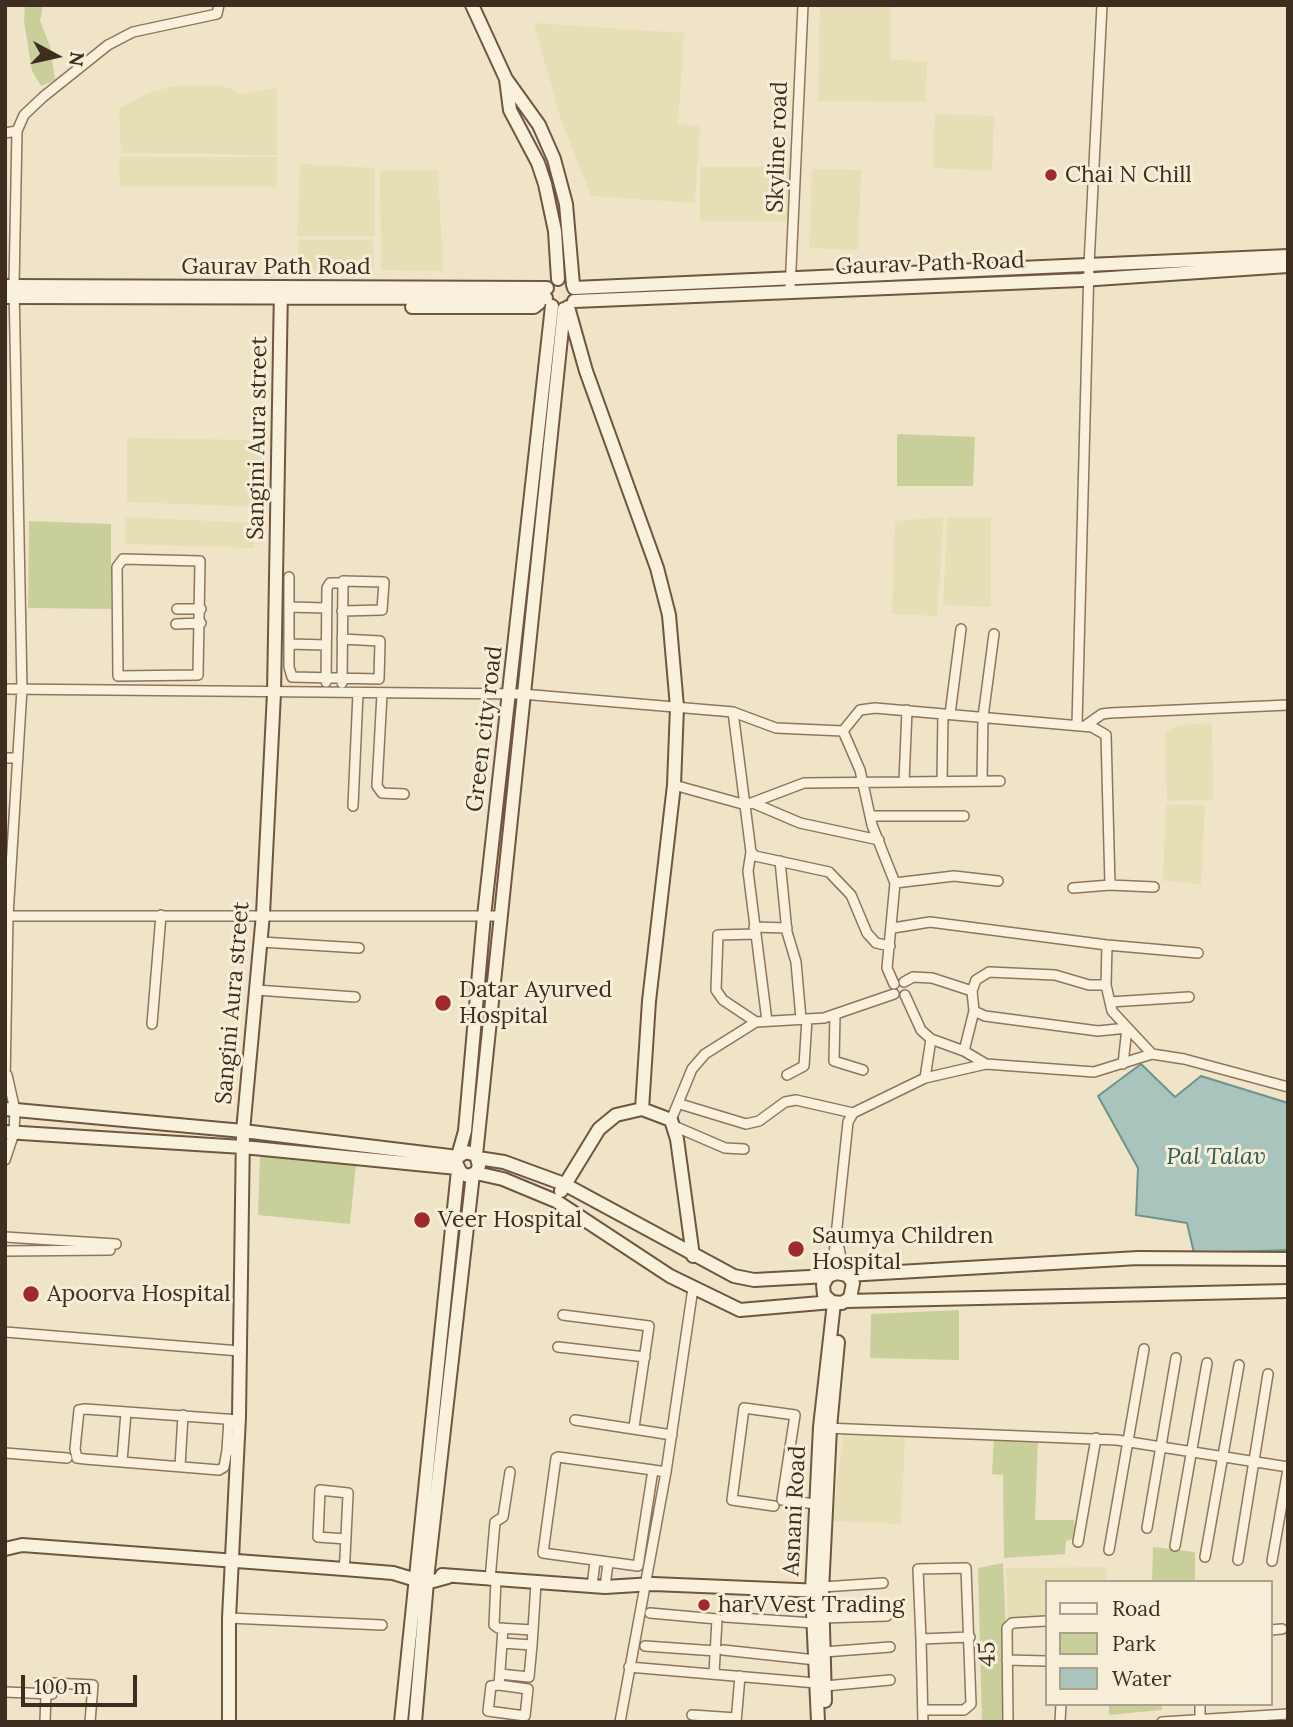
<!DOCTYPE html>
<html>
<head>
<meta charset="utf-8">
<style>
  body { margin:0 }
  #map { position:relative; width:1293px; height:1727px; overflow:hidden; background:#f0e4c8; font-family:Lora,serif }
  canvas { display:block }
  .frame { position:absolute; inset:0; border:7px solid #3d2e20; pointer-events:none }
  .legend { position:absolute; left:1045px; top:1580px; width:228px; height:126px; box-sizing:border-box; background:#f7eed8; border:2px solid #ada18e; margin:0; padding:9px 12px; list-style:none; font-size:21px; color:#3d2e20 }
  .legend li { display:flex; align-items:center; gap:14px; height:35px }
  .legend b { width:35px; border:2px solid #ada18e }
  .north { position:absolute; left:21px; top:21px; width:70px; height:70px; -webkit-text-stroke:5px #f7eed8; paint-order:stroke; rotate:98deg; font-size:19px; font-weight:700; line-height:28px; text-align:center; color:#3d2e20 }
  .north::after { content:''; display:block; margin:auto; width:24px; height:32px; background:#3d2e20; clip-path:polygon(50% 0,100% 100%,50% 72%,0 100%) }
  .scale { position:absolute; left:21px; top:1675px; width:116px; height:32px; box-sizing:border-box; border:4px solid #3d2e20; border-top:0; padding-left:9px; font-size:21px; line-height:24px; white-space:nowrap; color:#3d2e20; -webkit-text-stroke:5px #f7eed8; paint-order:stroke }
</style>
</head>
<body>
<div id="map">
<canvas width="1293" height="1727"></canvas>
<div class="frame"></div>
<ul class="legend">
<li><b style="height:9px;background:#faf1dc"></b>Road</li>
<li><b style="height:19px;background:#c9cf9b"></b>Park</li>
<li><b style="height:19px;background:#a9c4bc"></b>Water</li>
</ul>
<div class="north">N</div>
<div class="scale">100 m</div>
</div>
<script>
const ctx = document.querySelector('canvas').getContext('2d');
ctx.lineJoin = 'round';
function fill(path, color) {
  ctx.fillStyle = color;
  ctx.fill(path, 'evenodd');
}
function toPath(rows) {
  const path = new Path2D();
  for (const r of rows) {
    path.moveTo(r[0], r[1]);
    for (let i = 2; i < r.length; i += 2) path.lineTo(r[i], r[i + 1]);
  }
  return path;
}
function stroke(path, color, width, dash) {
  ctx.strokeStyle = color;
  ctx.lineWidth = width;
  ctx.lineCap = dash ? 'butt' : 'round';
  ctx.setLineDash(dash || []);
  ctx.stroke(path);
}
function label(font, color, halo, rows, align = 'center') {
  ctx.font = font + ' Lora,serif';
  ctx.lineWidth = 6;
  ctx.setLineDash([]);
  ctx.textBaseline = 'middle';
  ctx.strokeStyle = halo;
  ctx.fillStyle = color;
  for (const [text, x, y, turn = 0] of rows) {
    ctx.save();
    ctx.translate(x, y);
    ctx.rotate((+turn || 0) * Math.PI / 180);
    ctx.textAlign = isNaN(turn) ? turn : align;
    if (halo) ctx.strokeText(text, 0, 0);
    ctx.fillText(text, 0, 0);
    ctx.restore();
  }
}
const farmland = toPath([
  [820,5,891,5,891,60,927,61,926,102,818,101],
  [534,23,684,33,678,124,700,126,695,203,591,196,560,117],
  [172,86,223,86,243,94,277,88,277,155,121,153,119,109,146,94],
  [935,114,994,116,992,171,933,168],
  [119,157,277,157,277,187,120,186],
  [300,164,375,168,375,236,297,236],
  [700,167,789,167,789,221,700,221],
  [812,169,861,170,858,250,809,248],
  [380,170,438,170,443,271,381,270],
  [298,240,373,240,373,270,298,272],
  [127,438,262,440,261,507,127,502],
  [125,517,254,523,254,548,125,544],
  [944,517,937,616,892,614,895,521],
  [991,517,991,607,943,605,947,518],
  [1212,723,1213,800,1167,801,1165,732,1179,725],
  [1166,805,1205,805,1201,884,1163,881],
  [843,1435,905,1437,901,1524,832,1521],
  [1107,1567,1107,1582,1046,1582,1046,1626,1008,1629,1006,1568]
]);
const green = toPath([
  [25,5,43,5,40,21,50,46,55,80,41,86,32,71,24,21],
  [897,434,975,437,973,486,897,486],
  [29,521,111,524,111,609,28,608],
  [260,1155,356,1164,350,1224,258,1215],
  [959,1310,959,1360,870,1358,871,1314],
  [994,1437,1038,1438,1035,1520,1074,1520,1076,1538,1066,1541,1065,1554,1004,1558,1003,1475,992,1474],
  [1153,1547,1195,1552,1195,1582,1152,1582],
  [1003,1563,1010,1722,982,1722,978,1568],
  [1109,1704,1162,1704,1162,1710,1109,1715]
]);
const water = toPath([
  [1141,1064,1175,1097,1201,1076,1288,1103,1288,1250,1194,1253,1187,1223,1136,1215,1138,1168,1098,1096,1141,1064]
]);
const street = toPath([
  [5,133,17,131],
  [790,290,803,5],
  [123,559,200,561,198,675,118,676,117,567,123,559],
  [289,577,289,667,292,677,379,679,380,641,342,639],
  [289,607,326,608],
  [177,609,201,609],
  [176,624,201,623],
  [289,644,326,645],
  [326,682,327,588,330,583,343,583],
  [342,683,343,583,343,581,384,582,382,610,342,611],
  [5,689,522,694,733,712,776,728,843,731,860,710,875,708,1092,727,1106,735,1110,885,1154,887],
  [382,694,377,786,382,793,404,794],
  [733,712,751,852,755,856,829,872,851,895,867,933,876,943,890,946],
  [950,714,961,629],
  [1077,725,1089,265,1102,5],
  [1085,726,1102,714,1110,713,1288,705],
  [843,731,860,770,872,825,895,883,887,968,894,984],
  [5,758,18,758],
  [942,781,943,714],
  [982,781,983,717,994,634],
  [904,782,907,710],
  [674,785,746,805,804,783,1000,781],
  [753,803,800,823,879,840],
  [353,806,358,693],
  [870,816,964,816],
  [751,852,748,871,767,1021],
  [780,861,787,932,796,962,801,1019],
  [895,883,954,876,998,881],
  [1073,888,1110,885],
  [8,916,499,916],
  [754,927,787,928],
  [893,928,930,922,1107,945,1198,953],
  [755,934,718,935,716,990,723,1000,756,1022],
  [261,942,359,948],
  [1107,945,1106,985,1112,1011,1152,1054],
  [904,982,913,977,932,978,972,991],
  [1106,985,1089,985,1055,975,989,972,976,980,972,991,974,1011,985,1016,1098,1031,1127,1028,1123,1064],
  [256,990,355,997],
  [905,995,921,1030,931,1039,925,1078],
  [1110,1002,1189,997],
  [835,1015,834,1061,863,1070],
  [152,1024,161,915],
  [931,1039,964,1051,986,1064],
  [964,1051,974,1011],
  [787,1075,804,1066,807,1019],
  [5,1082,8,916,22,689,14,286,17,131,24,115,43,97,108,45,133,32,217,14,219,5],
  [680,1104,746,1124,759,1121,785,1102,796,1100,853,1113],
  [671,1120,692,1069,705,1054,756,1022,824,1018,894,994],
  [674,1126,725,1148,744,1149],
  [5,1160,14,1133,15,1110,7,1075],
  [5,1237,116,1244],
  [839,1248,844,1274],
  [5,1251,110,1250],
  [832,1274,848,1122,853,1113,925,1078,986,1064,1094,1072,1152,1054,1184,1059,1288,1087],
  [563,1315,649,1326,634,1427],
  [5,1332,240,1351],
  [558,1347,645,1357],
  [575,1420,672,1435],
  [825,1428,1117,1440,1288,1467],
  [227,1450,229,1419],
  [238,1450,227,1450,224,1467,219,1470,85,1459,77,1458,75,1449,79,1410,85,1409,239,1420],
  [5,1453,67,1458],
  [122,1462,126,1412],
  [180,1466,183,1415],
  [653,1470,638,1566,543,1553,556,1458,558,1457,653,1470,666,1472],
  [774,1506,732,1500,744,1408,795,1415,782,1500,816,1504],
  [1147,1528,1176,1358],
  [1078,1542,1096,1438],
  [1175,1546,1207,1363],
  [1109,1550,1144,1349],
  [1205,1557,1239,1365],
  [1238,1560,1268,1374],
  [1272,1561,1288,1469],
  [344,1569,345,1557,348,1495,348,1493,320,1490,318,1537,346,1539],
  [490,1580,495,1522,503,1517,510,1472],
  [496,1580,494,1625,498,1628,533,1630,536,1583],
  [592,1586,595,1562],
  [605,1587,608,1563],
  [822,1587,883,1583],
  [650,1613,717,1619,714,1674],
  [725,1617,814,1623],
  [229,1618,382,1625],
  [823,1618,887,1616],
  [503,1628,502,1643,532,1645,533,1630],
  [1270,1630,1282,1629],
  [921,1639,970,1637],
  [645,1646,716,1651],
  [723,1650,816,1660],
  [824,1652,890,1647],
  [1007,1660,1046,1661],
  [629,1667,816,1683],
  [500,1674,529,1677,532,1645],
  [499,1685,491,1686,488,1711,525,1716,528,1689,499,1685,502,1643],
  [825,1686,890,1680],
  [5,1692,52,1694,53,1683,93,1685,90,1722],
  [1200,1704,1200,1722],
  [923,1710,964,1710,971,1704,966,1568,918,1569,921,1639,923,1722],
  [692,1715,736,1718],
  [45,1722,46,1694],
  [620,1722,666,1472,693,1288],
  [736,1722,740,1676],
  [1008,1722,1007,1628,1012,1623,1046,1621],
  [1060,1722,1061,1704],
  [1162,1722,1288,1714]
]);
const secondary = toPath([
  [472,5,506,79,510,110,538,163,545,184,555,231,558,279],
  [506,79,539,125,554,159,566,204,573,285],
  [5,286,547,288],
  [574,288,1288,256],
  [5,297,546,298],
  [574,301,1081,280,1288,266],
  [412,307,534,307,539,303],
  [568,307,586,371,657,568,669,615,677,707,674,785,649,1001,642,1109],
  [5,1109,243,1131,458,1157],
  [5,1132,243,1147,457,1168],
  [476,1155,564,309],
  [459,1156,466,1152,476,1155,479,1166,476,1173,468,1176,461,1173,456,1163,465,1131,484,916,552,306],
  [478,1158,504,1162,564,1184,734,1276,754,1280,828,1276],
  [476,1173,503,1179,556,1201,670,1276,740,1310,832,1302],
  [561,1191,599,1129,616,1115,642,1109,671,1120,677,1139,693,1256],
  [847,1275,853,1283,850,1298,842,1303,832,1302,824,1295,823,1285,828,1276,837,1273,847,1275,1138,1258,1288,1259],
  [846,1301,1288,1291],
  [5,1549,22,1545,344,1569,393,1573,426,1583,448,1577],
  [442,1575,605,1587,653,1584,822,1591],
  [825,1701,822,1591,830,1428,838,1342],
  [229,1722,229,1618,239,1417,243,1131,263,914,274,693,281,288],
  [401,1722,458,1170],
  [415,1722,428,1570,473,1174],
  [818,1722,812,1591,820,1427,834,1303]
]);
const markers = [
  [1051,175,7,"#9e2a2b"],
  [443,1003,9,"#9e2a2b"],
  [422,1220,9,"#9e2a2b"],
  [796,1249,9,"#9e2a2b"],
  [31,1294,9,"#9e2a2b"],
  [704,1605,7,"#9e2a2b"]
];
const streetNames = [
  ["Skyline road",778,147,-88],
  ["Gaurav Path Road",930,264,-2],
  ["Gaurav Path Road",276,267],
  ["Sangini Aura street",258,438,-89],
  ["Green city road",485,729,-83],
  ["Sangini Aura street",233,1003,-85],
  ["Asnani Road",795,1511,-87],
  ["45",988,1654,-91]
];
const poiNames = [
  ["Chai N Chill",1065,175],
  ["Datar Ayurved",459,990],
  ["Hospital",459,1016],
  ["Veer Hospital",438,1220],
  ["Saumya Children",812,1236],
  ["Hospital",812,1262],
  ["Apoorva Hospital",47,1294],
  ["harVVest Trading",718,1605]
];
const waterNames = [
  ["Pal Talav",1216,1157]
];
fill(farmland, '#e6deb5');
fill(green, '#c9cf9b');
fill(water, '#a9c4bc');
stroke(water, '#6f938a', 2);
stroke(street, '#8d765c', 12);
stroke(secondary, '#6f573f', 16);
stroke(street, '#faf1dc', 9);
stroke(secondary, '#faf1dc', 12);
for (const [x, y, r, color] of markers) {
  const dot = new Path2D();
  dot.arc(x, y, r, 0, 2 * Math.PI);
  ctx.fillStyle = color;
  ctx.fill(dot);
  stroke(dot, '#f7eed8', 2.5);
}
label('23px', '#3d2e20', '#f7eed8', streetNames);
label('23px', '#3d2e20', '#f7eed8', poiNames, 'left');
label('italic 24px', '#2f5d5a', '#f7eed8', waterNames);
</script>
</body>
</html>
